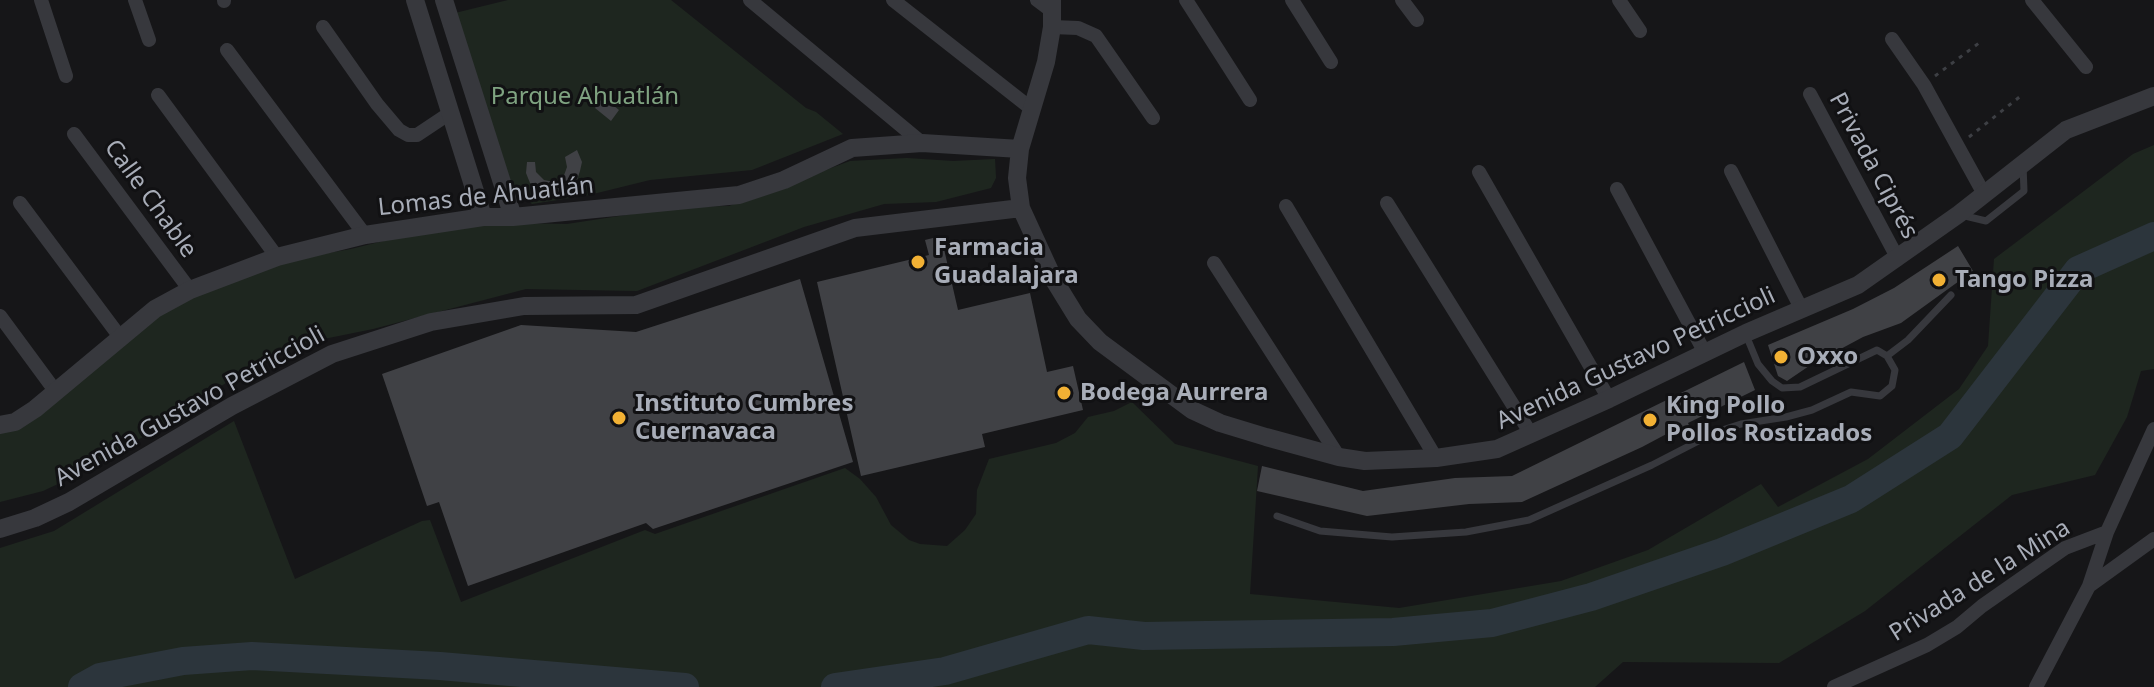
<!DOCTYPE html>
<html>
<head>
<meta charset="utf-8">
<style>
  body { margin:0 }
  canvas { display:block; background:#161618 }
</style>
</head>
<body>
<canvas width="2154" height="687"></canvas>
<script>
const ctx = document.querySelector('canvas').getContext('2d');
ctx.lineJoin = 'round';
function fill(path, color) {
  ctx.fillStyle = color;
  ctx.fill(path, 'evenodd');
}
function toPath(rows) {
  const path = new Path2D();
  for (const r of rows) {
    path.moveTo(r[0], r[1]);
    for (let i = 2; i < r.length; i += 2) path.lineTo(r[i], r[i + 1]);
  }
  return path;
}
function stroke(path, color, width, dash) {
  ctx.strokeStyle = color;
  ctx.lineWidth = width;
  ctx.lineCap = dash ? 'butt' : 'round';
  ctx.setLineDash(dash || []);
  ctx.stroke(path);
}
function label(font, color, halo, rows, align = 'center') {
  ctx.font = font + ' "Noto Sans",sans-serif';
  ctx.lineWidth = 6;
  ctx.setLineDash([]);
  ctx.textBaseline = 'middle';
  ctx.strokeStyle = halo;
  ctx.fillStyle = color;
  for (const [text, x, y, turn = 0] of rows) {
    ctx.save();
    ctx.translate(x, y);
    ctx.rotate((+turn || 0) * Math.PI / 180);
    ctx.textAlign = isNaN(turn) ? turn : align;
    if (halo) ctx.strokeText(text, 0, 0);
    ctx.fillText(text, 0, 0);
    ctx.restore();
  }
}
const green = toPath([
  [508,0,671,0,806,108,816,112,843,134,752,170,650,180,589,195,532,204,515,189,500,162,455,13],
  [2154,145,2154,369,2141,371,2127,417,2095,475,2012,495,1865,611,1779,663,1623,662,1595,687,0,687,0,548,54,531,234,421,295,579,422,521,430,520,461,602,645,530,655,534,845,468,860,479,876,497,891,525,909,540,920,544,947,546,965,530,976,514,977,490,989,459,1056,443,1075,433,1088,417,1114,411,1132,402,1175,444,1258,466,1250,594,1399,608,1561,581,1648,550,1761,484,1778,507,1868,459,1959,389,1988,346,1994,259,2133,154],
  [907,158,953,161,995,159,996,178,991,188,936,202,884,204,804,227,637,291,526,289,373,329,299,344,230,380,172,420,81,473,43,491,0,502,0,426,158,308,282,261,351,249,460,222,567,224,678,207,729,206,850,161]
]);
const river = toPath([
  [82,687,100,677,183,661,252,656,440,666,685,687],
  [835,687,945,671,1088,630,1144,636,1393,632,1492,623,1591,597,1722,552,1851,499,1950,436,2078,270,2154,236]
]);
const building = toPath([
  [603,97,619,110,611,121,595,108],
  [577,150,582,162,580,171,576,183,567,191,550,194,530,183,526,173,527,162,535,162,536,172,544,180,554,182,563,178,567,167,565,157],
  [941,236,958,310,1030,293,1047,372,1073,366,1083,410,982,434,985,447,861,476,817,282,929,255,925,240],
  [1958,246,1973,271,1901,323,1863,337,1809,366,1787,381,1778,376,1768,345,1853,309,1894,288],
  [800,279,853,462,653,529,646,523,468,586,439,502,427,506,382,374,521,325,636,332],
  [1744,362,1755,390,1688,423,1691,430,1679,436,1674,430,1642,447,1522,502,1469,504,1367,516,1257,491,1262,466,1363,491,1455,478,1512,476]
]);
const path = toPath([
  [1935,76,1983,40],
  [1969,137,2022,95]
]);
const service = toPath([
  [1961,215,1986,221,2024,191,2023,165],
  [1887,356,1908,340,1951,295],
  [1277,516,1320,531,1392,537,1466,532,1529,520,1652,465,1716,432,1741,424,1786,417,1812,410,1851,392,1880,396,1892,386,1895,370,1887,356,1877,350,1800,387,1782,388,1772,381,1758,364,1746,335]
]);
const minor = toPath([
  [41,0,66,76],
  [135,0,149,40],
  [224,0,224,1],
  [750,0,922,143],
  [893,0,1033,110],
  [1037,0,1053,12],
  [1186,0,1250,100],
  [1292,0,1331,62],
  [1402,0,1417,20],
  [1619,0,1640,31],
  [2032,0,2086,67],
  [323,27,377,104,399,130,408,135,417,135,450,113],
  [1052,27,1078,28,1096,36,1153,118],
  [1892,39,1924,85,1984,194],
  [227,50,365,235],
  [1810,94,1898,259],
  [158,95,277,257],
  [74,134,190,290],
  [1731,171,1802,310],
  [1479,172,1609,399],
  [1617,189,1705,353],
  [20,203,120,337],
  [1387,203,1531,434],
  [1286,206,1436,458],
  [1214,263,1339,457],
  [0,316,56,392],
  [2089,586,2154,539],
  [1834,687,1927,645,1957,627,1982,606,2065,548,2107,532],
  [2036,687,2089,586,2107,532,2154,429]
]);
const tertiary = toPath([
  [415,0,483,217],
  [444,0,513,217],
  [1052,0,1052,27,1046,62,1020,149,1017,178,1021,208,1054,280,1078,319,1100,342,1192,410,1220,423,1266,437,1339,457,1365,461,1436,458,1497,449,1609,399,1746,333,1858,285,1959,214,2066,130,2154,96],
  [0,425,15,422,35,409,155,309,190,290,277,257,365,235,483,217,513,217,739,195,784,180,852,148,922,143,1020,149],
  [0,529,35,518,69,502,232,406,332,354,431,322,524,306,636,305,855,228,1021,208]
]);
const markers = [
  [918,262,8,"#f2b134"],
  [1939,280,8,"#f2b134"],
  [1781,357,8,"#f2b134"],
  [1064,393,8,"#f2b134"],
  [619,418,8,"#f2b134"],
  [1650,420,8,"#f2b134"]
];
const parkNames = [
  ["Parque Ahuatlán",585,97]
];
const streetNames = [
  ["Privada Ciprés",1873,166,62],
  ["Lomas de Ahuatlán",486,197,-6],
  ["Calle Chable",150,199,54],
  ["Avenida Gustavo Petriccioli",1636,359,-25],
  ["Avenida Gustavo Petriccioli",190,407,-29],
  ["Privada de la Mina",1980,581,-32]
];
const poiNames = [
  ["Farmacia",934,248],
  ["Guadalajara",934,276],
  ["Tango Pizza",1955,280],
  ["Oxxo",1797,357],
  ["Bodega Aurrera",1080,393],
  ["Instituto Cumbres",635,404],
  ["Cuernavaca",635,432],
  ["King Pollo",1666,406],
  ["Pollos Rostizados",1666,434]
];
fill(green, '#1e261f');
stroke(river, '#2c353c', 28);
fill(building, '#404145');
stroke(path, '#3d3f44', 3, [4, 6]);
stroke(service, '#37383d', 7);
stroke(minor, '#37383d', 14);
stroke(tertiary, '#37383d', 18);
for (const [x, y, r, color] of markers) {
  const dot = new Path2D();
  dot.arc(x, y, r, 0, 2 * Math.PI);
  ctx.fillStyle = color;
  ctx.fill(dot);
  stroke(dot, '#111113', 3);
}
label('24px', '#7fa381', '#111113', parkNames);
label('24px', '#a8adb8', '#111113', streetNames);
label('bold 24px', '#a8adb8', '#111113', poiNames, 'left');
</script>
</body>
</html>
